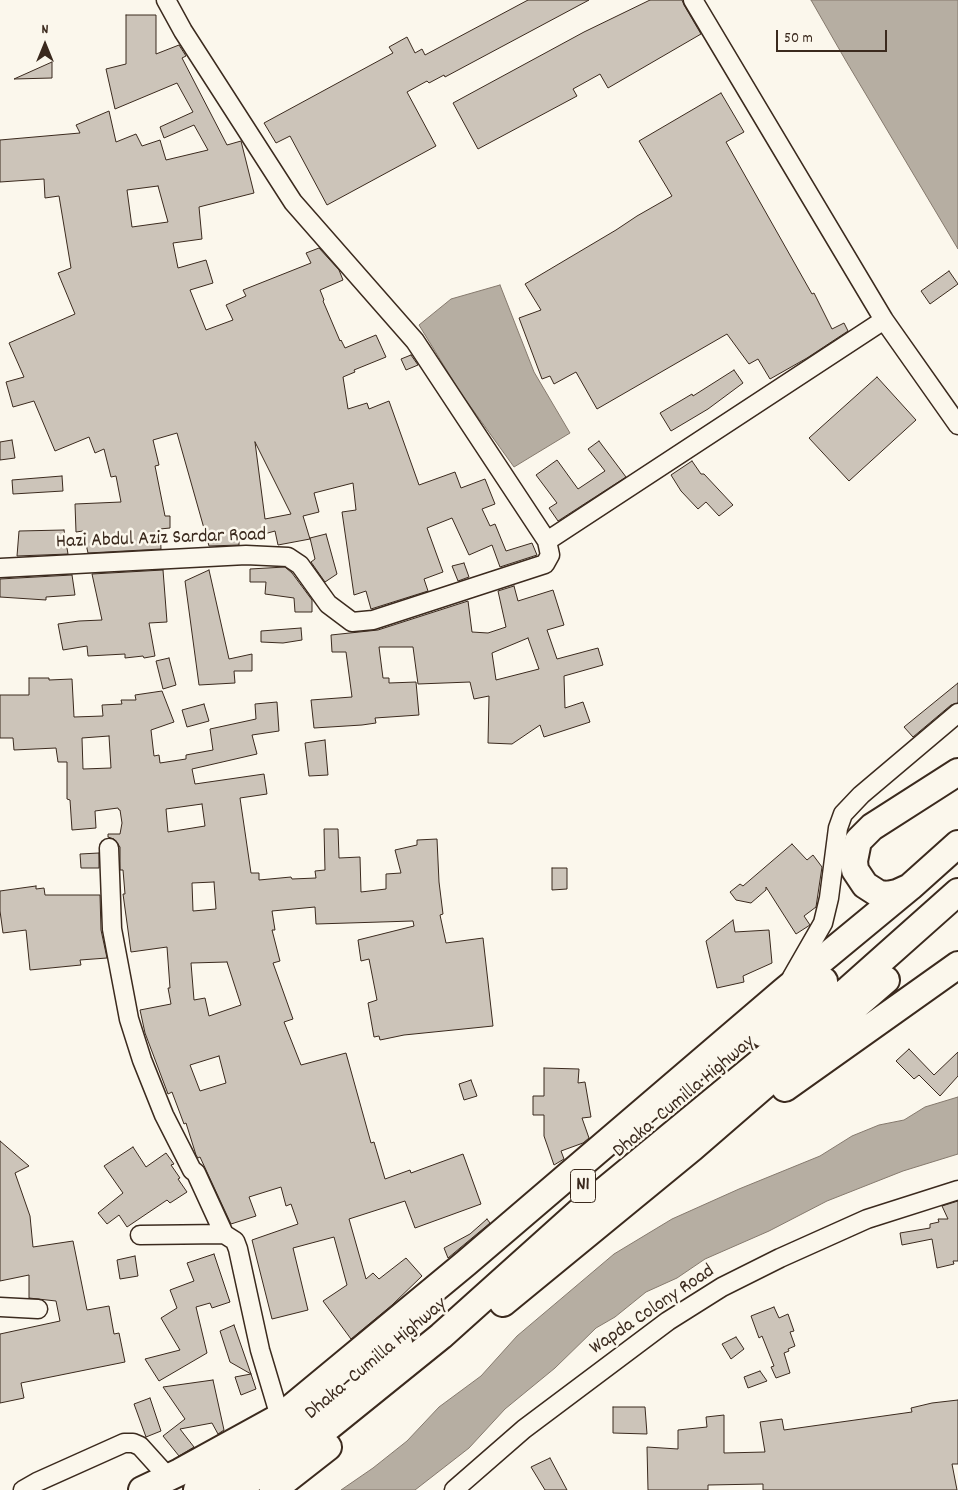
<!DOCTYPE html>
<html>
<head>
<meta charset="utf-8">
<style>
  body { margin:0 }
  #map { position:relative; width:958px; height:1490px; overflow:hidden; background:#fbf7ec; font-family:Dekko,sans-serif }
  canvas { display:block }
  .north { position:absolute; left:20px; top:20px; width:50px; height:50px; -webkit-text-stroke:4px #fbf7ec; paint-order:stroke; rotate:0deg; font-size:14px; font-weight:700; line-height:20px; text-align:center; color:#3b2a1e }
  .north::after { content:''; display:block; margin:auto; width:18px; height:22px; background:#3b2a1e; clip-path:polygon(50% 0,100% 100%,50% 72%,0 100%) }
  .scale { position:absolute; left:776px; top:30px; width:111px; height:22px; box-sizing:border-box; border:2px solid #3b2a1e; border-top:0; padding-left:6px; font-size:15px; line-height:18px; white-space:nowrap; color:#3b2a1e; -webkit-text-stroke:4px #fbf7ec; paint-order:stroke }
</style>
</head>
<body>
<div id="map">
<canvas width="958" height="1490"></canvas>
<div class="north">N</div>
<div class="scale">50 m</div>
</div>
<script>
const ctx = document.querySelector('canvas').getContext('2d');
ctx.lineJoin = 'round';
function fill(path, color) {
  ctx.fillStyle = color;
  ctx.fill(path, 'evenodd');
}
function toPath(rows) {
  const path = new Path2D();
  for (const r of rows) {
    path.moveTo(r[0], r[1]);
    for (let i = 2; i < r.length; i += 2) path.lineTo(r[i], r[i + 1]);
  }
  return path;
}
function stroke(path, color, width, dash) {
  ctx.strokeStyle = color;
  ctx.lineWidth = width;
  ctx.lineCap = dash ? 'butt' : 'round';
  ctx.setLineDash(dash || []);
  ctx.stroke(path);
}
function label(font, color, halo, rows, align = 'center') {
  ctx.font = font + ' Dekko,sans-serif';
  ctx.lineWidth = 5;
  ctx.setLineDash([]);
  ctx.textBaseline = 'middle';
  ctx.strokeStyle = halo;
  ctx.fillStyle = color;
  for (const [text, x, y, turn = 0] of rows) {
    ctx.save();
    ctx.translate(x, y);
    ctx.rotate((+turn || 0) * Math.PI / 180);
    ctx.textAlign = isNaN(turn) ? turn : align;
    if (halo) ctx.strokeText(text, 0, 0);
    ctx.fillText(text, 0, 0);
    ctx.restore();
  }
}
const water = toPath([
  [811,0,958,0,958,249,846,61,811,0],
  [500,285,534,372,570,433,514,467,460,392,419,325,451,299,500,285],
  [958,1097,958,1154,903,1171,827,1201,769,1231,705,1259,677,1278,646,1292,615,1317,596,1328,555,1368,505,1409,469,1448,415,1490,341,1490,373,1468,407,1441,439,1407,481,1376,517,1336,614,1254,672,1219,739,1189,820,1156,852,1136,879,1125,904,1120,925,1107,958,1097]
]);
const building = toPath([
  [528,0,589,0,445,77,444,75,429,83,427,81,407,92,436,146,327,205,290,136,276,143,264,123,393,53,389,47,407,37,415,53,422,49,425,55,528,0],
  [650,0,682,0,684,5,701,34,608,88,600,74,573,89,577,96,478,149,453,103,584,32,650,0],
  [126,15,156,15,156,54,179,45,186,56,182,58,227,145,241,141,254,193,199,207,202,239,173,243,178,268,206,260,213,283,190,290,206,330,233,320,226,305,246,296,243,290,311,263,306,253,319,248,339,270,343,280,320,290,324,300,323,301,340,341,341,340,345,348,376,335,386,357,354,370,355,372,343,377,348,409,367,403,369,409,389,401,419,485,455,472,461,488,485,479,495,504,482,509,490,526,495,524,506,551,532,543,537,555,500,567,492,545,469,555,452,518,427,528,443,572,424,579,428,591,371,609,366,591,354,595,342,512,356,510,353,483,314,493,319,512,303,516,310,539,278,545,275,531,239,541,239,545,209,546,177,433,153,440,159,465,155,466,165,516,170,516,170,528,160,529,161,549,88,553,83,531,76,532,75,504,121,502,116,476,111,477,104,449,95,453,89,437,55,451,34,401,13,407,6,382,24,377,9,343,75,314,58,273,71,268,59,196,45,198,44,179,0,182,0,140,80,133,76,125,109,111,116,142,136,134,142,146,160,140,166,160,208,150,194,125,164,138,160,127,193,112,177,83,115,109,106,69,126,64,126,15],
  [158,186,168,222,132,227,127,190,158,186],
  [255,442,291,514,265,519,255,442],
  [52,62,52,78,14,79,52,62],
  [721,93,744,132,726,142,812,294,814,293,832,329,844,323,848,331,807,358,770,379,758,359,749,364,727,334,597,409,576,372,554,384,550,376,542,379,519,318,541,310,525,284,616,230,637,216,672,196,639,141,721,93],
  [949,271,958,284,930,304,921,291,949,271],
  [411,355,418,365,406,370,401,359,411,355],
  [734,370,743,383,708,409,671,431,660,413,692,394,693,396,734,370],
  [877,377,916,420,849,481,809,438,877,377],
  [12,440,15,458,0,460,0,442,12,440],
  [599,441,626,477,558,521,549,508,557,503,536,475,557,460,578,489,605,471,588,449,599,441],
  [692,461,701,474,704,474,733,505,719,516,706,502,698,509,681,491,671,475,692,461],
  [62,476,63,491,13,494,12,480,62,476],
  [64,530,68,554,17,556,19,531,64,530],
  [326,534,337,574,325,582,311,562,315,559,310,538,326,534],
  [464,563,469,577,458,581,452,566,464,563],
  [285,567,292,573,312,600,312,612,295,612,294,598,265,594,266,582,250,582,250,569,285,567],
  [163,570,167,622,149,623,155,656,144,658,143,656,125,658,125,654,88,656,87,646,63,650,58,624,79,621,102,620,92,574,163,570],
  [209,570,229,659,252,654,252,671,234,671,235,683,199,685,185,581,209,570],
  [72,575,75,595,46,597,46,600,0,597,0,579,72,575],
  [514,586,518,601,553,590,564,625,547,630,557,659,598,648,603,665,564,676,565,708,583,702,590,722,544,737,540,725,512,744,488,743,489,696,474,699,470,682,418,684,413,647,379,647,383,678,389,678,389,683,416,682,419,715,375,718,376,723,362,725,314,728,311,700,352,697,346,652,332,652,331,635,378,630,468,601,472,632,488,633,506,627,498,591,514,586],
  [528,638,539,669,496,680,492,653,528,638],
  [301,628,302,640,283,643,261,642,261,631,301,628],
  [169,658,176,685,163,689,156,661,169,658],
  [29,678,49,678,49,680,72,679,74,717,103,716,102,705,122,704,121,700,136,700,135,695,162,691,174,722,151,730,154,756,159,755,160,763,186,759,186,755,213,750,210,729,256,719,255,704,277,702,279,731,252,735,257,754,192,769,195,784,264,774,267,794,240,798,251,873,259,873,259,880,291,877,292,879,316,878,315,871,325,870,324,829,338,829,339,858,360,857,361,892,386,889,386,874,401,873,395,850,417,845,417,840,437,839,439,882,443,914,440,915,446,943,483,938,493,1026,404,1035,380,1040,379,1036,374,1037,368,1003,377,1000,369,959,361,961,358,940,414,926,413,921,316,924,315,907,272,911,275,930,272,930,280,961,273,963,293,1019,284,1022,301,1065,346,1053,371,1143,374,1142,385,1179,410,1170,411,1173,463,1154,481,1204,415,1228,405,1201,349,1219,366,1279,373,1273,379,1279,406,1258,422,1276,392,1305,351,1339,323,1301,347,1285,334,1237,293,1248,308,1310,272,1319,252,1240,298,1224,291,1204,286,1206,281,1187,249,1197,256,1216,231,1224,200,1157,198,1158,196,1155,186,1123,184,1124,172,1092,168,1094,145,1033,140,1010,171,1004,168,988,170,988,167,947,131,952,123,894,125,894,123,870,120,870,120,847,114,839,108,837,108,834,120,834,122,823,120,810,119,810,118,808,95,811,96,828,72,830,70,800,67,799,67,762,58,762,56,748,14,750,13,738,0,738,0,695,29,695,29,678],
  [109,736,111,768,83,769,82,738,109,736],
  [202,804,205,826,168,832,166,809,202,804],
  [214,882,216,909,193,911,192,883,214,882],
  [227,962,241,1005,209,1016,205,998,194,1000,191,963,227,962],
  [219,1056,226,1083,200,1091,190,1065,219,1056],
  [958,683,958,703,951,705,913,737,904,727,958,683],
  [204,704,209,721,187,727,182,710,204,704],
  [325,740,328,775,309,776,305,743,325,740],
  [792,844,807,860,813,855,822,867,816,907,804,916,810,925,796,934,766,887,766,890,751,903,736,900,730,892,740,884,743,886,792,844],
  [99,853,99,868,81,868,80,854,99,853],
  [552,868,567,868,567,889,552,890,552,868],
  [36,886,36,889,44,888,45,895,100,895,101,930,107,958,80,960,81,965,30,970,26,930,3,933,0,911,0,891,36,886],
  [733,920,735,932,769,930,772,963,743,976,744,982,717,988,706,941,733,920],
  [909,1049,934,1075,958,1052,958,1076,940,1096,919,1075,914,1079,896,1061,909,1049],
  [544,1068,579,1069,578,1083,585,1082,591,1117,582,1118,589,1138,583,1143,561,1151,564,1159,554,1165,544,1136,544,1115,533,1115,533,1096,544,1096,544,1068],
  [471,1080,477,1096,464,1100,459,1084,471,1080],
  [0,1141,29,1166,15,1173,30,1216,33,1247,73,1241,87,1310,109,1306,114,1334,119,1333,125,1362,21,1383,24,1398,0,1403,0,1334,60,1321,56,1301,29,1298,29,1275,0,1281,0,1141],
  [133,1147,146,1167,166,1153,174,1164,171,1165,180,1178,178,1179,187,1192,170,1203,167,1200,127,1227,119,1215,107,1224,98,1213,123,1193,104,1166,133,1147],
  [958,1201,958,1261,953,1261,954,1264,937,1268,932,1239,902,1245,900,1233,930,1228,930,1224,939,1222,938,1219,948,1219,942,1206,958,1201],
  [487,1219,490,1223,448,1258,444,1248,470,1234,487,1219],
  [214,1254,230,1302,212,1308,210,1303,196,1307,207,1353,159,1381,145,1359,180,1350,161,1318,177,1308,170,1290,194,1281,187,1263,214,1254],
  [135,1256,138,1276,120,1279,117,1260,135,1256],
  [774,1307,779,1318,788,1314,794,1331,790,1332,795,1346,788,1349,789,1351,784,1353,790,1373,776,1378,771,1367,774,1366,762,1336,759,1338,751,1316,774,1307],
  [234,1325,251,1374,230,1362,220,1331,234,1325],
  [736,1337,744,1349,731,1359,722,1344,736,1337],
  [760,1371,767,1381,748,1388,744,1377,760,1371],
  [251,1374,256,1389,241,1395,235,1377,251,1374],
  [213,1380,224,1430,218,1434,212,1423,180,1429,194,1447,179,1456,163,1436,185,1419,163,1387,213,1380],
  [150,1398,161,1431,146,1437,134,1404,150,1398],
  [958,1400,958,1464,952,1464,957,1490,763,1490,763,1484,708,1485,708,1490,648,1490,647,1447,678,1449,678,1430,707,1427,706,1417,724,1415,724,1453,765,1452,760,1422,782,1419,784,1430,912,1412,911,1408,932,1403,958,1400],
  [613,1407,645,1407,647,1434,613,1433,613,1407],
  [550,1458,567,1490,545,1490,531,1467,550,1458]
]);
const minor = toPath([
  [166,0,183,31,293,202,415,341,547,541,884,320],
  [693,0,884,320,958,425],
  [0,568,246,555,288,557,300,565,328,604,352,622,373,620,545,564,550,555,547,541],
  [109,848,112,929,129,1019,142,1060,164,1115,192,1170,196,1173,224,1234],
  [792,977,823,923,829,898,838,828,843,814,861,795,958,713],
  [140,1235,224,1234,235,1241,238,1249,260,1350,280,1417],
  [0,1307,38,1309],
  [23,1490,37,1482,124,1443,133,1443,140,1446,168,1477],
  [454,1490,524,1429,668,1321,722,1287,780,1258,867,1219,958,1190]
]);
const highway = toPath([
  [908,888,897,893,887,895,879,894,865,885,855,870,854,861,858,841,872,827,958,772],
  [762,1033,824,981],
  [785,1088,958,965],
  [503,1303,692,1148,886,980],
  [142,1490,180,1472,280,1417,466,1263,784,991,910,887,958,844],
  [197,1490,296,1429,399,1342],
  [234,1490,306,1445,441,1336,587,1205,849,989,958,892],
  [273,1490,328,1447]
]);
const shields = [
  [583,1186,25]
];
const shieldNames = [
  ["N1",583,1186]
];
const streetNames = [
  ["Hazi Abdul Aziz Sardar Road",161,540,-2],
  ["Dhaka–Cumilla Highway",685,1098,-40],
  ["Wapda Colony Road",653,1311,-34],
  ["Dhaka–Cumilla Highway",377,1360,-40]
];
fill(water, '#b6aea2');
stroke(water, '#85796d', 1);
fill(building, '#ccc4b9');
stroke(building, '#3b2a1e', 1);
stroke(minor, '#3b2a1e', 21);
stroke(highway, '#3b2a1e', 30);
stroke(minor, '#fbf7ec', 18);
stroke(highway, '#fbf7ec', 26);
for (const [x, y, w] of shields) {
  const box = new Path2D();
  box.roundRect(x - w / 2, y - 16.5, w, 33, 4);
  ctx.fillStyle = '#fbf7ec';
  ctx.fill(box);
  stroke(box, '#3b2a1e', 1);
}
label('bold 19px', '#3b2a1e', null, shieldNames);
label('20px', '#3b2a1e', '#fbf7ec', streetNames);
</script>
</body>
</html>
